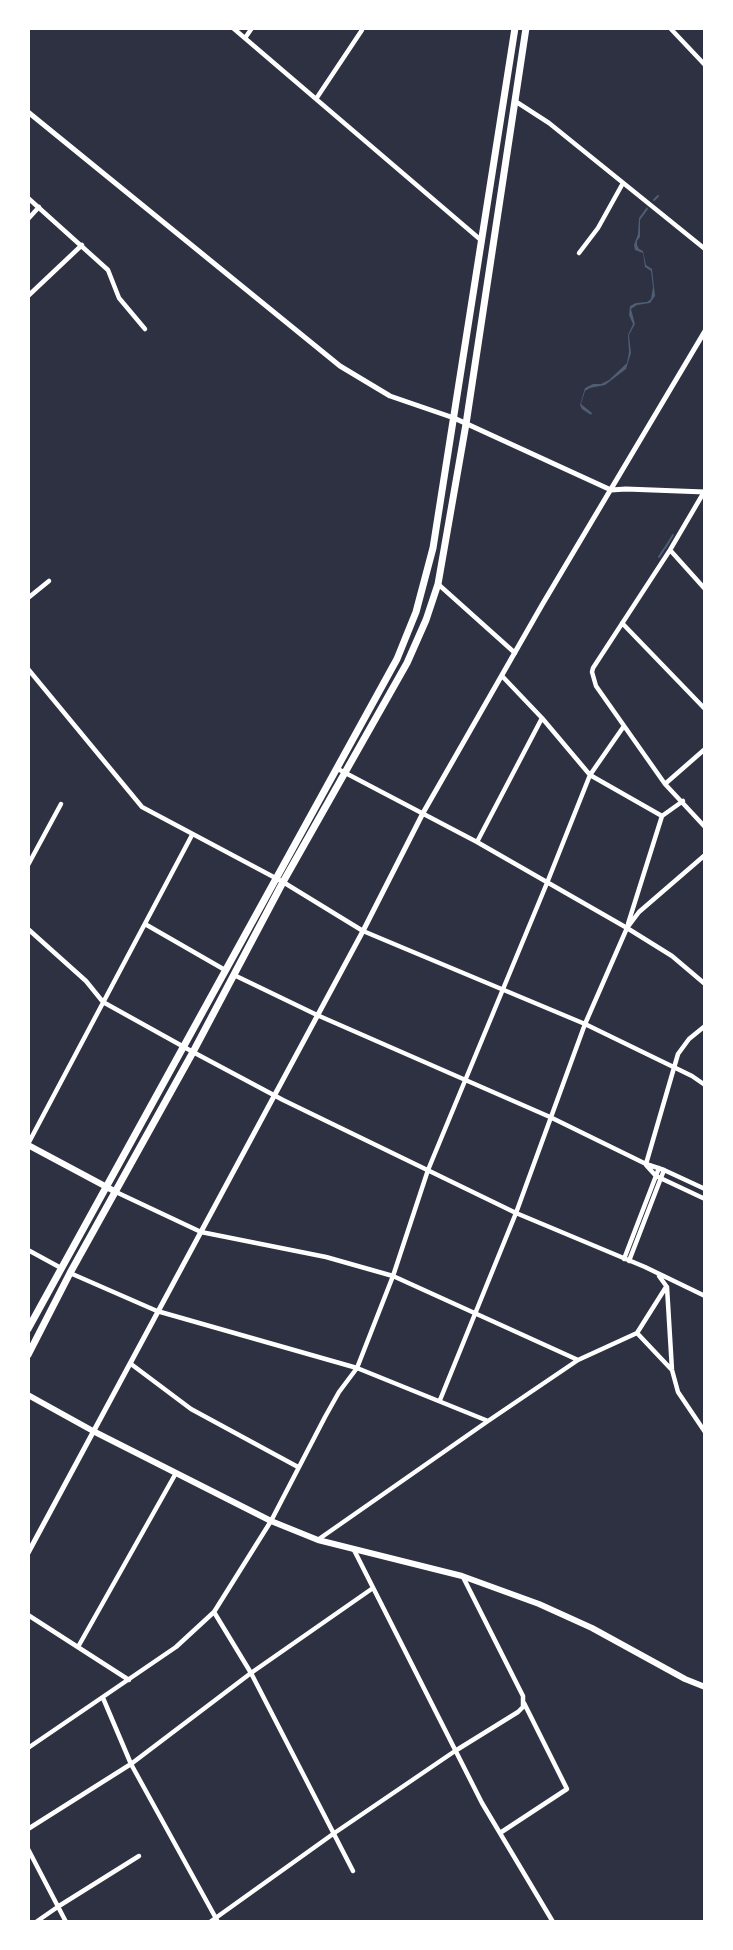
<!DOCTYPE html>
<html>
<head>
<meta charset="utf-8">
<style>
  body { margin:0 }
  #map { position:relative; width:733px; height:1950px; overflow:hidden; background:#2d3142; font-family:Cabin,sans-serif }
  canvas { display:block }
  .frame { position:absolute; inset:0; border:30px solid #fff; pointer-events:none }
</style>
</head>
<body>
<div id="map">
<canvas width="733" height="1950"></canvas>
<div class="frame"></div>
</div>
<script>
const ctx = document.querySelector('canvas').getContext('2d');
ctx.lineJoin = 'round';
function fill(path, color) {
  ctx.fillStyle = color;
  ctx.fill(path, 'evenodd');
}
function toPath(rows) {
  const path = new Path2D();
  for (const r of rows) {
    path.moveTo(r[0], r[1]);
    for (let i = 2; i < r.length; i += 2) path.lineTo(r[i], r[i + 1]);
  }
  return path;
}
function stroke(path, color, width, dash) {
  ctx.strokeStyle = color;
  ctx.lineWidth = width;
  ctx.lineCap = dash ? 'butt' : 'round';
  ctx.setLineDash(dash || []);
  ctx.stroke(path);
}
const water = toPath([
  [647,207,648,209,640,220,640,237,637,241,637,245,639,249,643,251,646,265,652,269,655,296,650,303,637,305,631,309,635,324,629,335,631,353,626,369,605,385,590,388,585,391,581,404,592,413,591,415,582,409,580,405,585,388,593,384,601,384,609,380,627,363,629,352,628,335,633,324,629,315,630,306,636,303,647,302,651,299,653,287,651,271,645,267,643,253,635,250,634,245,638,234,639,218]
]);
const stream = toPath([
  [654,200,658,196],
  [665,548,673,535],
  [659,557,664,549]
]);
const minor = toPath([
  [233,28,482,241],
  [670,28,705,65],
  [245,38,252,28],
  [316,99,362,30],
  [515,101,549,123,705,249],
  [28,198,108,270,119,298,145,329],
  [28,219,39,207],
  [579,253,598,228,623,183],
  [28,296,82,245],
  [704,492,670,550,593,668,592,672,596,686,665,784,705,827],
  [670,550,705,589],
  [438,584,515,653],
  [28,598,49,581],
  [622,623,705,709],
  [28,669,142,807,283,882,363,931,585,1024,692,1076,705,1085],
  [502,676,542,718,590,775,662,816],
  [336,768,477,842,627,928,672,956,705,984],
  [665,784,705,749],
  [477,842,542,718],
  [28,865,61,804],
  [145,924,225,970],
  [628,924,662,816,683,801],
  [28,929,86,981,103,1002,193,1052,283,1100,516,1213,645,1267,705,1296],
  [234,975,317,1015,550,1117,646,1164,664,1170,705,1189],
  [28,1144,192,835],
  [646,1164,678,1054,689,1039,705,1026],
  [646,1165,656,1176,705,1199],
  [116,1192,201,1232,326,1257,393,1276,578,1360],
  [28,1250,61,1268],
  [624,1259,659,1168],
  [629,1261,664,1170],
  [70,1273,157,1311,357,1368,488,1421],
  [659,1276,667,1287,672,1370,678,1392,705,1432],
  [666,1287,637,1333,671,1369],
  [131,1364,191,1409,298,1467],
  [440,1400,516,1213,585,1024,627,928,639,912,705,855],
  [319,1539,488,1421,578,1360,637,1333],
  [354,1550,482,1803,553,1922],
  [214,1612,251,1673,353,1871],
  [28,1615,129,1680],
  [78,1647,176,1473],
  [103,1698,131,1764,218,1922],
  [28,1748,176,1647,214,1612,271,1521,325,1417,339,1392,357,1368,393,1276,428,1170,547,883,590,775,624,726],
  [28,1829,131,1764,251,1673,373,1588],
  [500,1833,567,1789,524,1703],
  [28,1849,66,1922],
  [36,1922,59,1906,139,1856],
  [210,1922,333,1834,455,1751,518,1712,523,1707,523,1696,463,1577]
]);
const tertiary = toPath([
  [28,112,340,366,390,396,454,418,611,490,626,489,705,492],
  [28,1553,363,931,423,813,542,605,705,331]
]);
const primary = toPath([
  [28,1145,116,1192],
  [28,1395,93,1431,271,1521,318,1540,462,1576,539,1604,592,1628,685,1679,705,1687]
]);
const trunk = toPath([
  [28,1329,397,659,416,612,433,548,515,28],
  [28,1355,70,1273,193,1052,283,882,407,663,426,620,438,584,466,424,526,28]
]);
fill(water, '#4f5d75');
stroke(stream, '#4f5d75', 2);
stroke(minor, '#fff', 4.5);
stroke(tertiary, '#fff', 5);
stroke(primary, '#fff', 6);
stroke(trunk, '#fff', 7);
</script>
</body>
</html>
